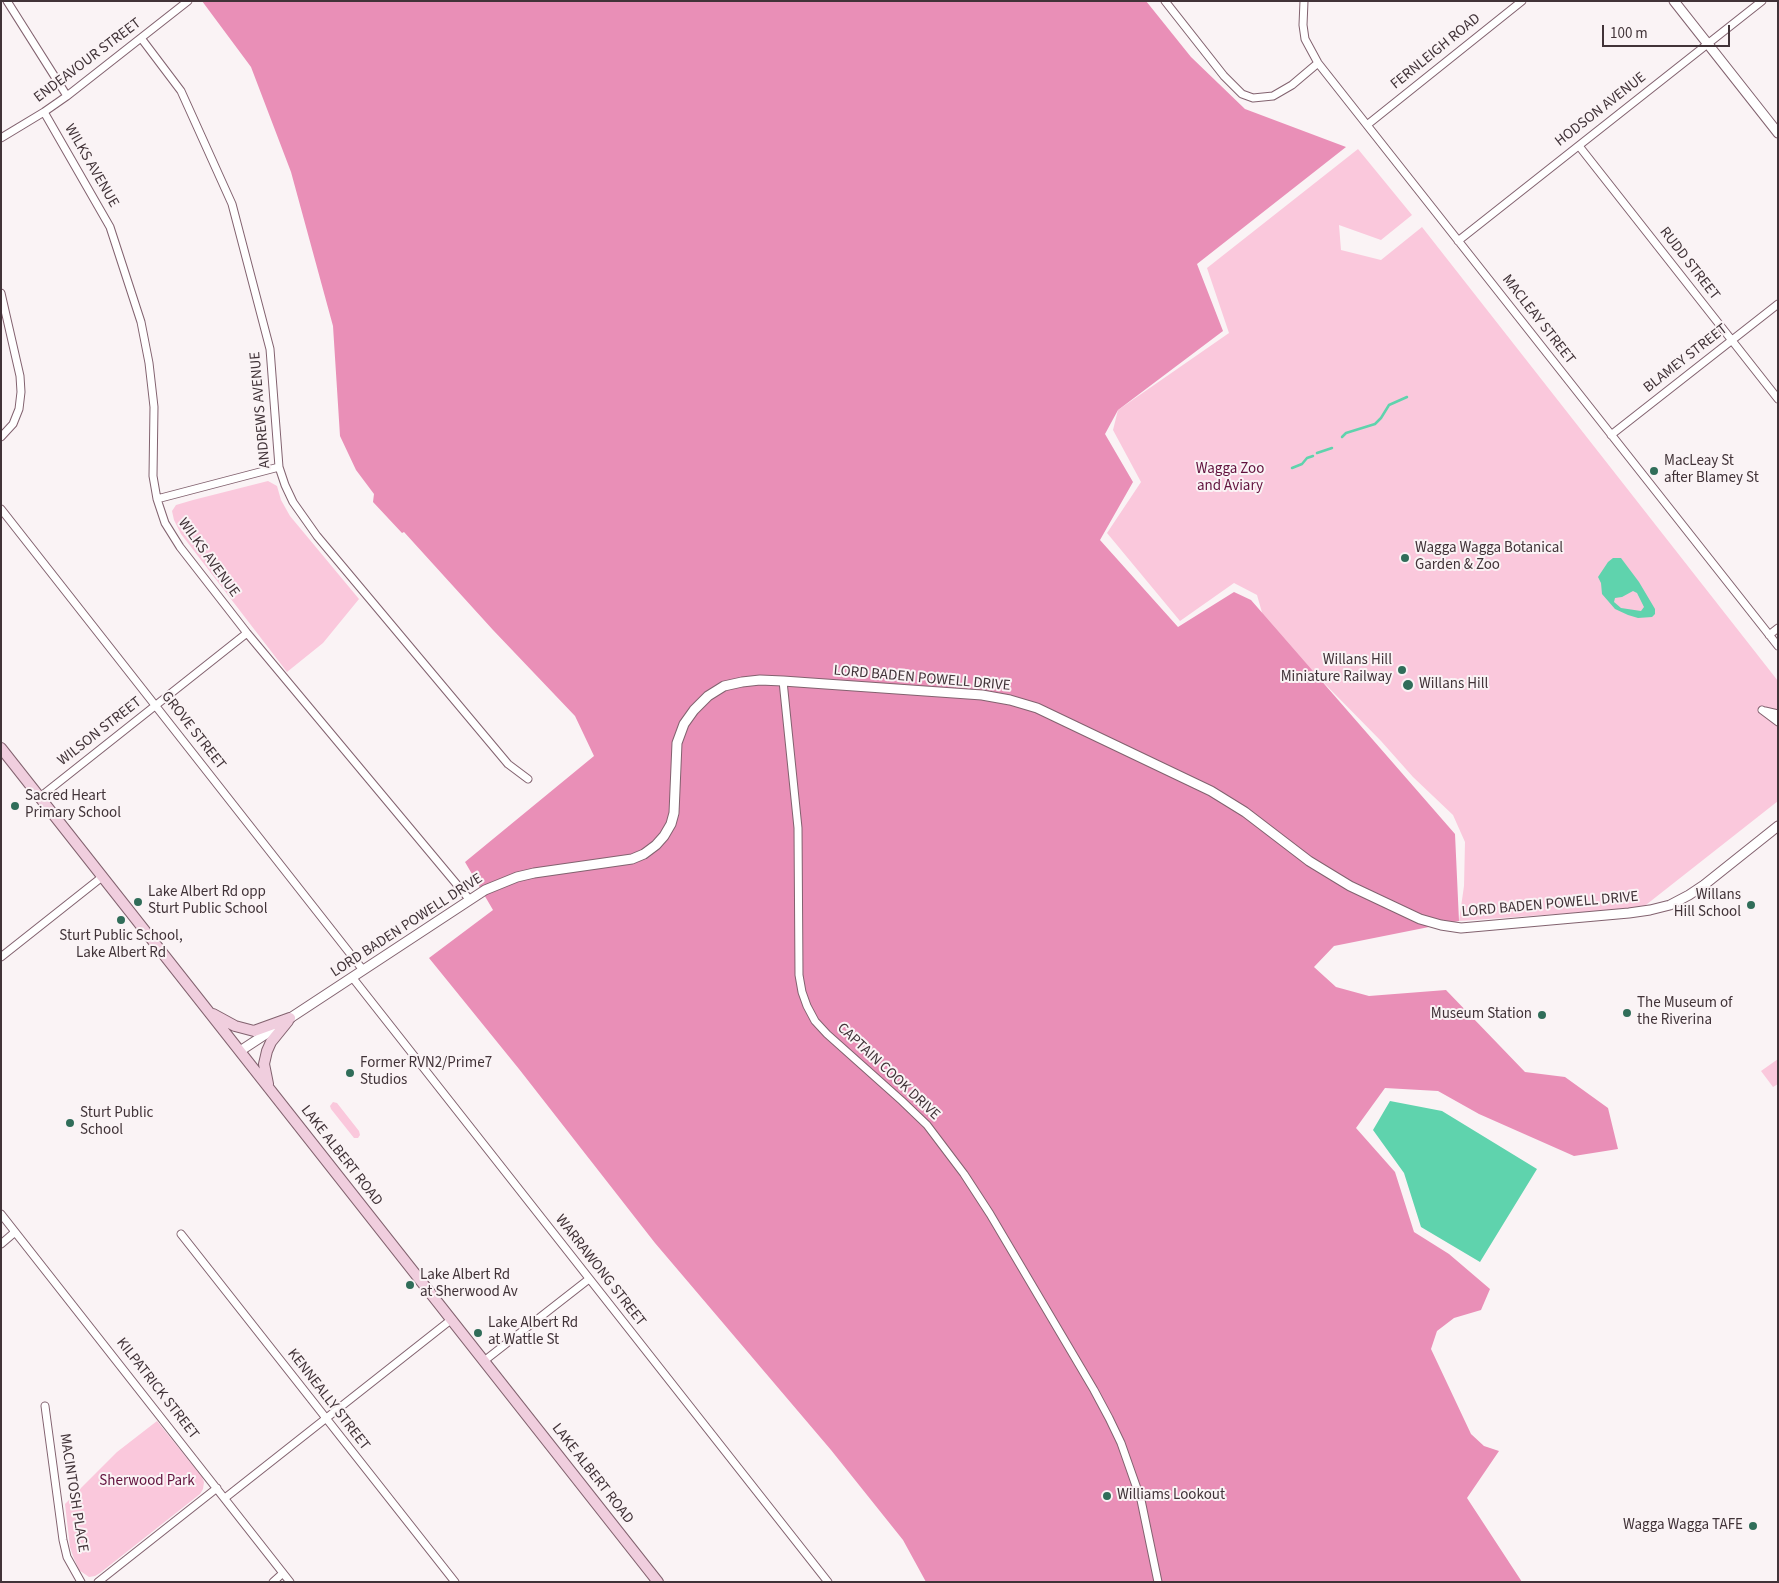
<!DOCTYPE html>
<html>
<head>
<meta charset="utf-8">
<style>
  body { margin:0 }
  #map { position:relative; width:1779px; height:1583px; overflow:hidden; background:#faf3f5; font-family:"Source Sans 3",sans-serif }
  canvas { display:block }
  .frame { position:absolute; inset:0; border:2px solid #413338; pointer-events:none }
  .scale { position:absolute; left:1602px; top:25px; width:128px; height:22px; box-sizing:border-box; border:2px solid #413338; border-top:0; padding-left:6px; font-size:15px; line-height:18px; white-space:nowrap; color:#413338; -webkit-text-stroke:4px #faf3f5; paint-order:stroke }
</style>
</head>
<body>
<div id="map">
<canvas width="1779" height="1583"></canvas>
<div class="frame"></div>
<div class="scale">100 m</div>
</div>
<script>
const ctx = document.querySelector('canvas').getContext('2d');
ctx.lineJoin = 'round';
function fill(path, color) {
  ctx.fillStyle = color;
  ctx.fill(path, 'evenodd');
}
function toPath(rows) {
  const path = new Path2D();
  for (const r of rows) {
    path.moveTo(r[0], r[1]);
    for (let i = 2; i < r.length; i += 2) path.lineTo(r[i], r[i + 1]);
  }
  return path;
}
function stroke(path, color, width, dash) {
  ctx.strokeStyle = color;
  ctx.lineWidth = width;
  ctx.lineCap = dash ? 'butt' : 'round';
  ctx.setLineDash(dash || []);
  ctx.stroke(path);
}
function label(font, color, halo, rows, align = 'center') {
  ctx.font = font + ' "Source Sans 3",sans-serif';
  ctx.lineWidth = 4;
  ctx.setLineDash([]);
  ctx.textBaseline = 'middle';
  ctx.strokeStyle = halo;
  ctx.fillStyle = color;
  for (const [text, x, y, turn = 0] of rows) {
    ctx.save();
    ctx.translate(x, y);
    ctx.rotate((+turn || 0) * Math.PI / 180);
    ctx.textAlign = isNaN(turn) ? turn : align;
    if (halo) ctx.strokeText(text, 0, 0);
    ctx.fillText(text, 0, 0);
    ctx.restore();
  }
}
const green = toPath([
  [1358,149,1412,215,1381,240,1339,225,1341,250,1381,260,1422,227,1778,681,1778,801,1642,908,1459,921,1464,886,1465,842,1453,815,1413,777,1381,741,1265,623,1257,595,1234,583,1180,621,1107,533,1141,482,1113,430,1118,410,1229,333,1207,268],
  [268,481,277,486,281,500,290,516,359,599,323,643,287,672,181,534,174,520,172,511,176,505,193,500],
  [1778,1059,1778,1084,1773,1087,1761,1071],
  [333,1102,337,1103,359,1131,360,1135,358,1138,354,1138,331,1109,330,1106],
  [157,1421,202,1477,204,1482,203,1489,200,1494,100,1573,95,1576,89,1577,79,1570,73,1556,70,1547,65,1504,117,1452]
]);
const forest = toPath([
  [202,1,1146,1,1191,57,1245,109,1346,147,1197,264,1223,331,1118,410,1105,434,1133,482,1100,540,1178,627,1234,592,1251,600,1455,834,1459,921,1334,946,1314,967,1336,987,1369,996,1446,990,1525,1072,1565,1077,1608,1108,1618,1149,1574,1156,1479,1114,1438,1091,1385,1088,1356,1128,1395,1172,1414,1232,1449,1254,1490,1289,1481,1310,1454,1318,1437,1331,1431,1349,1471,1434,1484,1446,1499,1451,1467,1498,1522,1582,926,1582,903,1540,831,1450,655,1243,519,1069,429,958,493,910,465,862,594,756,575,716,493,630,404,532,402,533,373,502,374,494,356,470,340,436,333,326,291,172,251,67]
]);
const water = toPath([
  [1613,558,1621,558,1639,582,1655,609,1655,614,1652,617,1638,618,1628,615,1615,609,1602,594,1601,583,1598,577,1608,562],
  [1633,591,1637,593,1644,607,1641,611,1621,608,1614,602,1615,598,1622,597],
  [1390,1101,1442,1111,1537,1169,1480,1262,1421,1227,1404,1173,1373,1130]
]);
const stream = toPath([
  [1342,437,1346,433,1375,424,1381,418,1389,405,1407,397],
  [1317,453,1332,448],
  [1292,468,1302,464,1307,458,1313,456]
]);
const minor = toPath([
  [7,1,67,96],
  [1165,1,1224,76,1242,94,1253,98,1273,96,1292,85,1318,63],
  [1304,1,1303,25,1305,39,1318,63,1778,646],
  [141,38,181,91,232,204,270,349,279,467,285,485,293,502,317,536,508,764,528,779],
  [44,112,110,227,141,322,149,363,154,407,153,476,157,499,165,523,180,547,247,633,469,899],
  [1367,125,1522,1],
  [1,138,44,112,67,96,188,1],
  [1579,146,1778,399],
  [1458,241,1762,1],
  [1,293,20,376,21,392,19,409,13,424,1,437],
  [1611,435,1778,304],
  [157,499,279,467],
  [1,509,363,970],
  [1769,635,1778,628],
  [783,681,798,828,799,975,802,992,807,1006,815,1021,827,1034,902,1101,927,1125,964,1174,990,1214,1094,1390,1109,1418,1121,1443,1141,1500,1158,1582],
  [1762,710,1778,722],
  [1765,711,1778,714],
  [40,797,247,633],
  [1,957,102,877],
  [352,977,828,1582],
  [1,1214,290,1582],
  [181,1234,455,1582],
  [1,1244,15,1232],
  [484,1361,589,1279],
  [45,1406,63,1540,67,1557,81,1582],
  [225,1498,452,1319],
  [98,1582,217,1488],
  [273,1582,283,1573]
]);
const tertiary = toPath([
  [1674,1,1778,133],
  [240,1051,485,890,517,877,534,873,632,859,644,854,656,845,664,836,671,824,674,813,677,743,684,724,694,710,708,696,724,686,742,682,760,680,783,681,982,695,1010,700,1037,708,1211,791,1245,812,1309,861,1350,886,1420,919,1441,925,1461,928,1629,913,1650,910,1670,905,1689,895,1704,885,1778,826]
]);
const secondary = toPath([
  [1,748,658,1582],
  [213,1014,235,1026,254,1031,290,1018],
  [268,1084,264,1064,267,1051,271,1042,288,1021]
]);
const markers = [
  [1654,471,5,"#306d59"],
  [1405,558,5,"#306d59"],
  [1402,670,5,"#306d59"],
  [1408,685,6,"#306d59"],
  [15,806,5,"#306d59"],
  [138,902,5,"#306d59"],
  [1751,905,5,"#306d59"],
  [121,920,5,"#306d59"],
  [1627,1013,5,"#306d59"],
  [1542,1015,5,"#306d59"],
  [350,1073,5,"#306d59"],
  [70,1123,5,"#306d59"],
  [410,1285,5,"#306d59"],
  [478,1333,5,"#306d59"],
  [1107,1496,5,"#306d59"],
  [1753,1526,5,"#306d59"]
];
const streetNames = [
  ["FERNLEIGH ROAD",1436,52,-39],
  ["ENDEAVOUR STREET",88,61,-37],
  ["HODSON AVENUE",1601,110,-38],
  ["WILKS AVENUE",91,166,60],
  ["RUDD STREET",1689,264,52],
  ["MACLEAY STREET",1538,320,52],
  ["BLAMEY STREET",1686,359,-38],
  ["ANDREWS AVENUE",261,410,-95],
  ["WILKS AVENUE",208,558,54],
  ["LORD BADEN POWELL DRIVE",922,679,5],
  ["GROVE STREET",193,731,52],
  ["WILSON STREET",100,732,-38],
  ["LORD BADEN POWELL DRIVE",1550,905,-5],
  ["LORD BADEN POWELL DRIVE",407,926,-33],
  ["CAPTAIN COOK DRIVE",888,1072,43],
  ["LAKE ALBERT ROAD",341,1156,52],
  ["WARRAWONG STREET",600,1271,52],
  ["KILPATRICK STREET",157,1389,52],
  ["KENNEALLY STREET",328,1400,52],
  ["LAKE ALBERT ROAD",592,1474,52],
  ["MACINTOSH PLACE",73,1493,81]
];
const poiNames = [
  ["MacLeay St",1664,462],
  ["after Blamey St",1664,479],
  ["Wagga Wagga Botanical",1415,549],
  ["Garden & Zoo",1415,566],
  ["Willans Hill",1392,661,"right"],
  ["Miniature Railway",1392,678,"right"],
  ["Willans Hill",1419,685],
  ["Sacred Heart",25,797],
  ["Primary School",25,814],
  ["Lake Albert Rd opp",148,893],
  ["Sturt Public School",148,910],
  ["Willans",1741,896,"right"],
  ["Hill School",1741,913,"right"],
  ["Sturt Public School,",121,937,"center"],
  ["Lake Albert Rd",121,954,"center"],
  ["The Museum of",1637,1004],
  ["the Riverina",1637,1021],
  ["Museum Station",1532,1015,"right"],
  ["Former RVN2/Prime7",360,1064],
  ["Studios",360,1081],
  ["Sturt Public",80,1114],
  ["School",80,1131],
  ["Lake Albert Rd",420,1276],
  ["at Sherwood Av",420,1293],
  ["Lake Albert Rd",488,1324],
  ["at Wattle St",488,1341],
  ["Williams Lookout",1117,1496],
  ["Wagga Wagga TAFE",1743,1526,"right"]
];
const parkNames = [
  ["Wagga Zoo",1230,470],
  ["and Aviary",1230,487],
  ["Sherwood Park",147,1482]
];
fill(green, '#fac8dc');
fill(forest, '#e98fb7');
fill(water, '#5fd3ad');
stroke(stream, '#5fd3ad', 2.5);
stroke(minor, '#82626f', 9);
stroke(tertiary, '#82626f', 11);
stroke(secondary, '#82626f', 12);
stroke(minor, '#fff', 7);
stroke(tertiary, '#fff', 9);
stroke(secondary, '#f0cede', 10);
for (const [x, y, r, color] of markers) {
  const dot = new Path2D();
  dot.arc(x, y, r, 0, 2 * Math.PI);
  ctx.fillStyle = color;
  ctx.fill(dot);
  stroke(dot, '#faf3f5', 2);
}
label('15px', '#413338', '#faf3f5', streetNames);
label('15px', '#413338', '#faf3f5', poiNames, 'left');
label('15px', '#62133e', '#faf3f5', parkNames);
</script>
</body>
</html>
